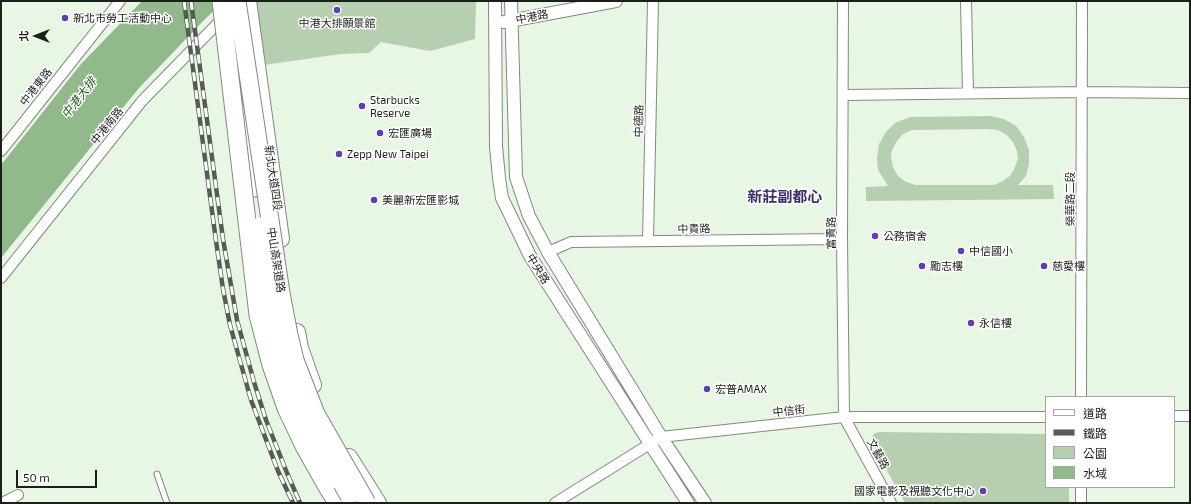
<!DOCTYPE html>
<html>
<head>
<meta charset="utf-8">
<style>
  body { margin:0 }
  #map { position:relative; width:1191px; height:504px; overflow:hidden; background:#e7f7e4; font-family:"Exo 2","Noto Sans TC",sans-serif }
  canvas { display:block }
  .frame { position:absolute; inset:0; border:2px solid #1a2019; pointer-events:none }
  .legend { position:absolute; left:1045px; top:396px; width:130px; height:92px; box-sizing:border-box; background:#fff; border:1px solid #a3a6a3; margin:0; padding:5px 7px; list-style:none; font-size:12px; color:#1a2019 }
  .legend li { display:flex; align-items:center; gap:8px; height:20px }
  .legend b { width:20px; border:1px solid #a3a6a3 }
  .north { position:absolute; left:16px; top:16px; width:40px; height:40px; -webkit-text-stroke:3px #fff; paint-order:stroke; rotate:270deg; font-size:11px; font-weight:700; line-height:16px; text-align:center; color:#1a2019 }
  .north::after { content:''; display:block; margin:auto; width:14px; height:18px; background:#1a2019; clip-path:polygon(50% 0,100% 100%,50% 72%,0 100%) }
  .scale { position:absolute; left:16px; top:470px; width:81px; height:18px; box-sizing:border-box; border:2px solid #1a2019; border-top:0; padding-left:5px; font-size:12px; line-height:14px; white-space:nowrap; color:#1a2019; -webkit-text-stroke:3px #fff; paint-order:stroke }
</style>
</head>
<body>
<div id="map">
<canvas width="1191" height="504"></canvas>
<div class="frame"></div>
<ul class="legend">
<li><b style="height:5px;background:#fff"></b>道路</li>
<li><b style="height:5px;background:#545d52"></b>鐵路</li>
<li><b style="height:11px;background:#b5cfb0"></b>公園</li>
<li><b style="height:11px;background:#91b98b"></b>水域</li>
</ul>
<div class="north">北</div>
<div class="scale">50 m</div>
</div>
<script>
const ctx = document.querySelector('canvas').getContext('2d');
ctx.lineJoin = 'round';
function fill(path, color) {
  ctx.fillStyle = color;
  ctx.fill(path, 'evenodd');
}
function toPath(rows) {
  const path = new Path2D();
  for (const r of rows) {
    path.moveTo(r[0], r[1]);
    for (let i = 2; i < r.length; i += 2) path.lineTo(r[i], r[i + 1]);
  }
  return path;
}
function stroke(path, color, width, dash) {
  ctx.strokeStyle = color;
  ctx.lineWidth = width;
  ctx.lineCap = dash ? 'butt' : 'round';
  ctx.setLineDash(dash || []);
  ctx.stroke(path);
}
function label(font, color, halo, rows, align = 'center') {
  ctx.font = font + ' "Exo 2","Noto Sans TC",sans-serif';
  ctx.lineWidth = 3;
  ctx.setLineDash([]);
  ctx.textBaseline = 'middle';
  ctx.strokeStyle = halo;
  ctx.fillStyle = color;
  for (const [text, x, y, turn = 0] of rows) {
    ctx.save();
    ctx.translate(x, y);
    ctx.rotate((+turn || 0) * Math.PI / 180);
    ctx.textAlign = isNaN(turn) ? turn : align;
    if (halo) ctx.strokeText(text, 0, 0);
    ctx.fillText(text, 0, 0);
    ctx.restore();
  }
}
const green = toPath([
  [254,1,476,1,475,39,430,51,381,42,369,53,341,54,264,65],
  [991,116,1004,119,1016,126,1024,137,1029,150,1029,164,1026,176,1018,185,1053,185,1054,199,866,201,866,187,888,186,878,170,877,158,879,144,886,132,895,123,910,117],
  [989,129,998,130,1007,135,1013,142,1017,151,1018,158,1015,167,1011,175,1003,181,994,185,916,185,906,182,898,176,893,167,891,157,892,150,897,141,903,134,912,130],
  [880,432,1046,434,1046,487,1069,487,1069,503,905,503,872,444,871,438,875,433]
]);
const water = toPath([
  [142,1,225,1,206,18,139,88,1,258,1,165,81,64]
]);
const service = toPath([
  [157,474,167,503]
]);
const minor = toPath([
  [843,1,842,239,844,417,891,503],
  [966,1,968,93],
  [843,95,1082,92,1190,93],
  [1,151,120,1],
  [648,241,653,1],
  [548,252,571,242,842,239],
  [1,278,142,101,217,24,225,18],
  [1081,397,1082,1],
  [1174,416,1190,416],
  [1081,487,1081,503],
  [2,503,18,495],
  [555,503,661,437,844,417,1046,417]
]);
const tertiary = toPath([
  [495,1,496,146,499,178,502,198,530,256,688,503],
  [511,1,516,177,529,216,548,252,661,437,705,503],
  [504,22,616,1]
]);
const primary = toPath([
  [248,1,281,239],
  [297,332,300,348,313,385],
  [349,457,378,503]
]);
const trunk = toPath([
  [246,111,255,188],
  [326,485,337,503]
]);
const rail = toPath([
  [184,1,216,241,223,289,230,325,251,400,278,471,293,503],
  [191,1,223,239,237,320,254,382,266,420,287,473,300,503]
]);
const trunkBridge = toPath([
  [221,1,258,315,271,365,286,408,304,446,326,485],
  [237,1,281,293,289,335,295,360,316,414,367,503],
  [260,226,274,328,282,360,296,400,308,425,349,496]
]);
const markers = [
  [337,10,4,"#613eb7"],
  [65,18,4,"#613eb7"],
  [362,106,4,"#613eb7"],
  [380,133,4,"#613eb7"],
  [339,154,4,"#613eb7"],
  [374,200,4,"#613eb7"],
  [875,236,4,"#613eb7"],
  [961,251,4,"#613eb7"],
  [922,266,4,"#613eb7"],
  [1044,266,4,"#613eb7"],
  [971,323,4,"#613eb7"],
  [707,389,4,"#613eb7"],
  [983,491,4,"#613eb7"]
];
const streetNames = [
  ["中港路",532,17,-11],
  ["中港東路",36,87,-52],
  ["中德路",639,121,-89],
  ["中港南路",107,126,-51],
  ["新北大道四段",273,178,82],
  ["榮華路二段",1070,199,-90],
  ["中貴路",694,229,-1],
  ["富貴路",831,233,-90],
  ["中山高架道路",276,260,81],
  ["中央路",538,269,59],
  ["中信街",789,411,-6],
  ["文藝路",878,454,61]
];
const poiNames = [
  ["新北市勞工活動中心",73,18],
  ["中港大排願景館",337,23,"center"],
  ["Starbucks",370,100],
  ["Reserve",370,113],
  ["宏匯廣場",388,133],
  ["Zepp New Taipei",347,154],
  ["美麗新宏匯影城",382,200],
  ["公務宿舍",883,236],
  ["中信國小",969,251],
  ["勵志樓",930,266],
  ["慈愛樓",1052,266],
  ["永信樓",979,323],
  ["宏普AMAX",715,389],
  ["國家電影及視聽文化中心",975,491,"right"]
];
const waterNames = [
  ["中港大排",79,98,-52]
];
const districtNames = [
  ["新莊副都心",785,197]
];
fill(green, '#b5cfb0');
fill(water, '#91b98b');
stroke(service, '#7e8c7c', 7);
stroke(minor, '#7e8c7c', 12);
stroke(tertiary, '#7e8c7c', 14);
stroke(primary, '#7e8c7c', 18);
stroke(trunk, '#7e8c7c', 19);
stroke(service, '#fff', 5);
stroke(minor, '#fff', 10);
stroke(tertiary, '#fff', 12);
stroke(primary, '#fff', 16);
stroke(trunk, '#fff', 17);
stroke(rail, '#545d52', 4.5);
stroke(rail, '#fff', 3, [9]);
stroke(trunkBridge, '#7e8c7c', 19, []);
stroke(trunkBridge, '#fff', 17);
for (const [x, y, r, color] of markers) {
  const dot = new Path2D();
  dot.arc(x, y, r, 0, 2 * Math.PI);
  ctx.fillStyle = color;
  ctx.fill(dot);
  stroke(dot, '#fff', 1.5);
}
label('11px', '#1a2019', '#fff', streetNames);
label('11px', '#1a2019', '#fff', poiNames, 'left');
label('italic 12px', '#255a1d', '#fff', waterNames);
label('bold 15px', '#3b2d69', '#fff', districtNames);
</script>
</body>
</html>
